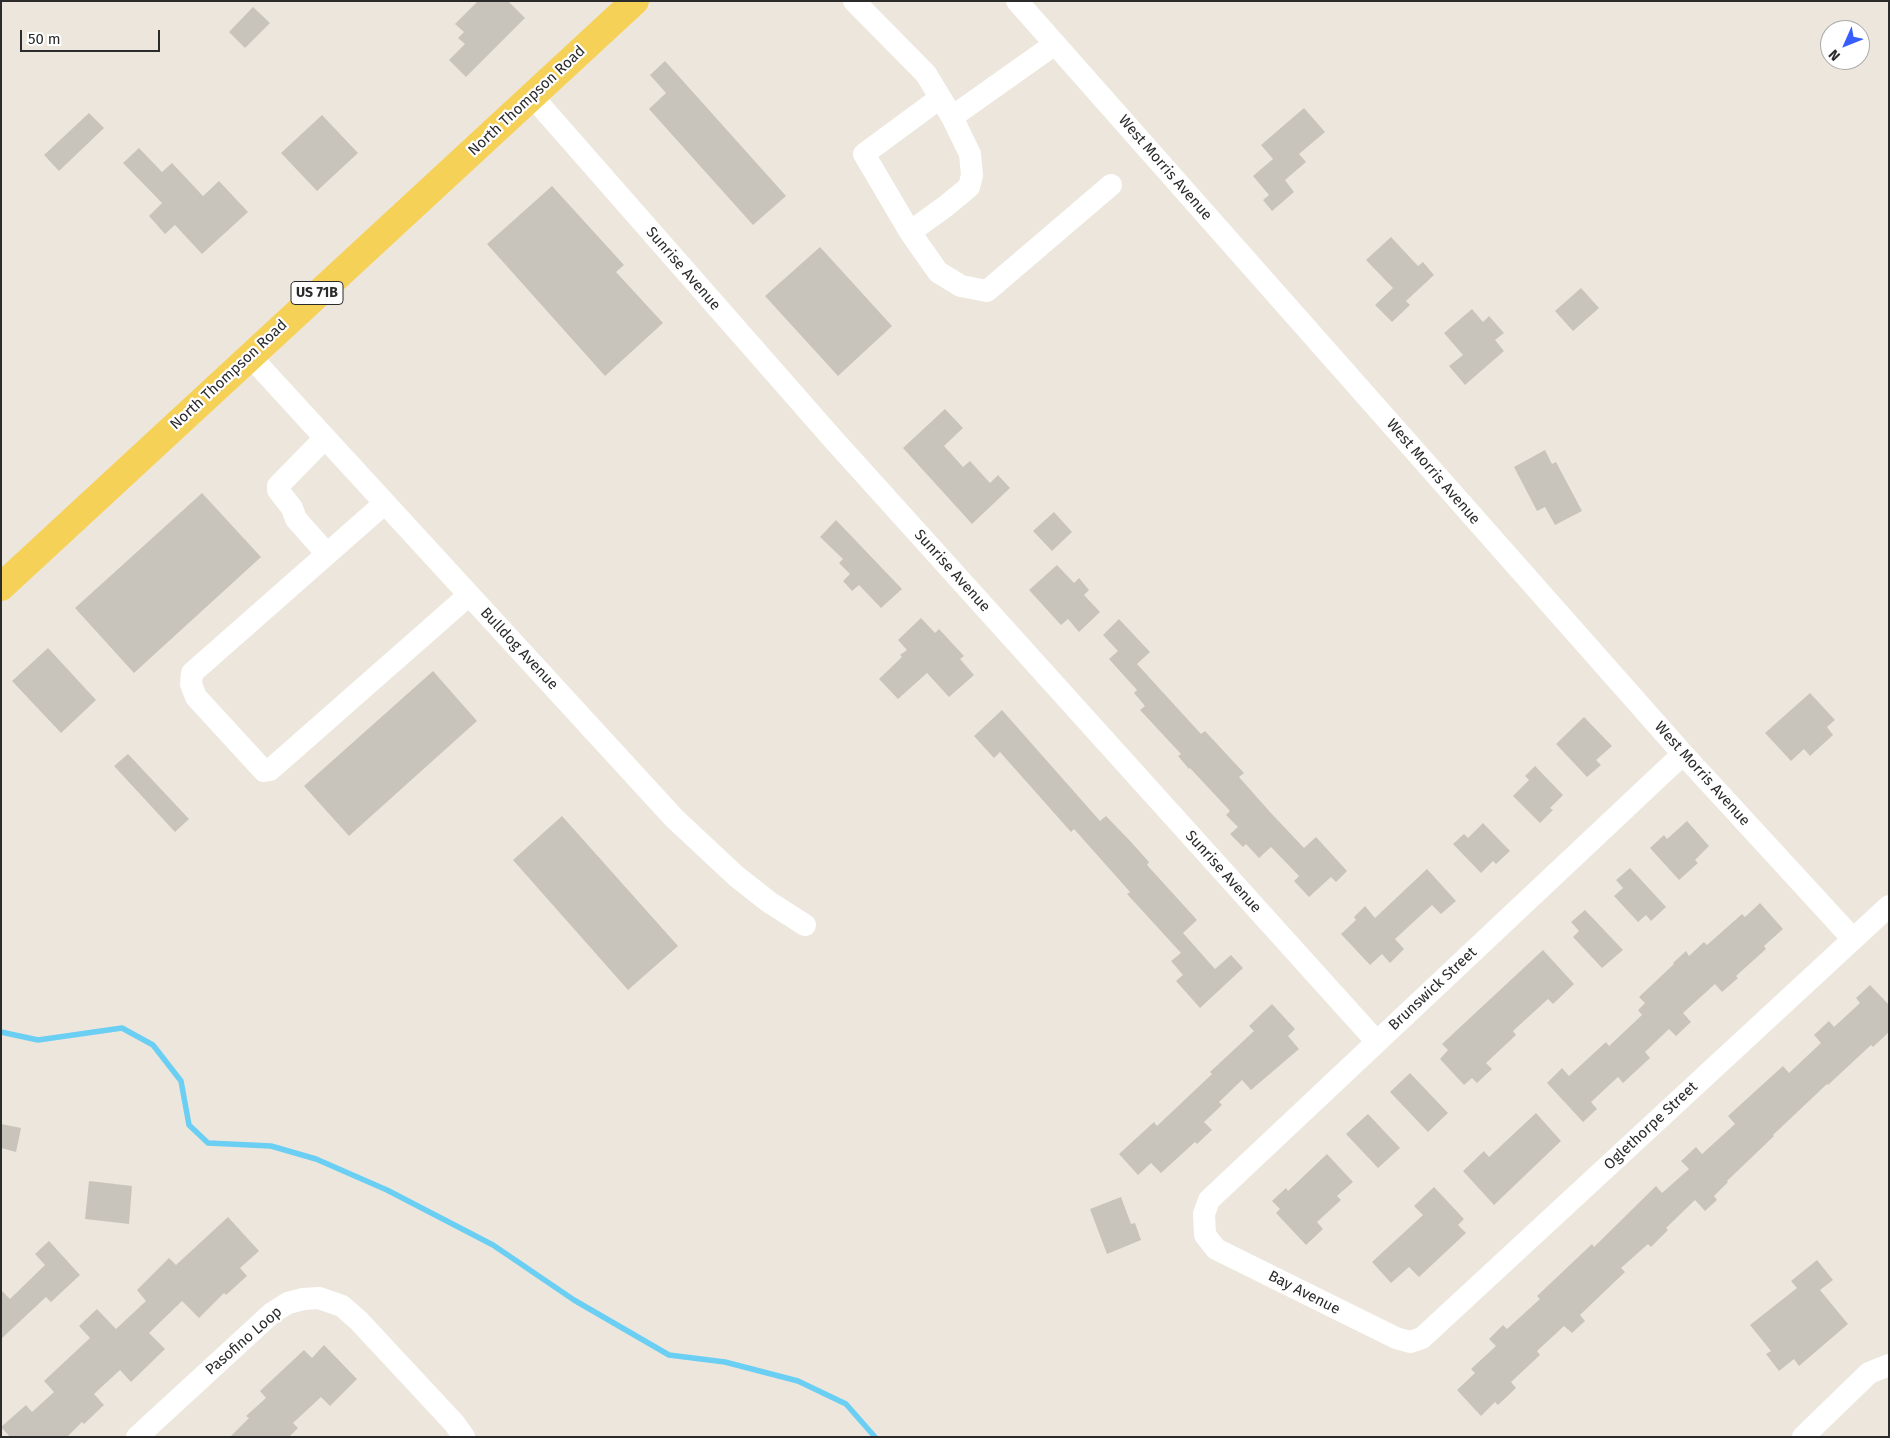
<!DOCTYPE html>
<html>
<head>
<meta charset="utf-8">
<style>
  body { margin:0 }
  #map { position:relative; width:1890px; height:1438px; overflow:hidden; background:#ede6dc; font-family:"Fira Sans",sans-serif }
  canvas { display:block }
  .frame { position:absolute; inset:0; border:2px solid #2b2b2b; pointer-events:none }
  .north { position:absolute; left:1820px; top:20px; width:50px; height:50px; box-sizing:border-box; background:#fff; border:1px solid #aaa; border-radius:50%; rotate:226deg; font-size:14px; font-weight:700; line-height:20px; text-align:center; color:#2b2b2b }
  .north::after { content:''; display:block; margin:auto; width:18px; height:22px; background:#375dff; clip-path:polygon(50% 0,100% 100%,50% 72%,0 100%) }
  .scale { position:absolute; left:20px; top:30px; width:140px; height:22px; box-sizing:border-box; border:2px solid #2b2b2b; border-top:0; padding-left:6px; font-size:15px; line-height:18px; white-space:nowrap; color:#2b2b2b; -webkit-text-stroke:4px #fff; paint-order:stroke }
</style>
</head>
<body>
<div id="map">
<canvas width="1890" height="1438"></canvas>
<div class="frame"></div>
<div class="north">N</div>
<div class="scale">50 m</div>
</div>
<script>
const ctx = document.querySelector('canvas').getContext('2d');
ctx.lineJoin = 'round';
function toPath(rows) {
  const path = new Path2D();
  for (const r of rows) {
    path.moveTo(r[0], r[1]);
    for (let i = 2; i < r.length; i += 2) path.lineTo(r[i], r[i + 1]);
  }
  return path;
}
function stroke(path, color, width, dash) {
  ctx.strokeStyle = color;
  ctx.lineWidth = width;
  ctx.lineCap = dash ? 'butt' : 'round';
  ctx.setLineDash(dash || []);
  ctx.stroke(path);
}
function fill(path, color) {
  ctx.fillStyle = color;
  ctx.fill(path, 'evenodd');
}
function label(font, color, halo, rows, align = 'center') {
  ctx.font = font + ' "Fira Sans",sans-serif';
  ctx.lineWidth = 4.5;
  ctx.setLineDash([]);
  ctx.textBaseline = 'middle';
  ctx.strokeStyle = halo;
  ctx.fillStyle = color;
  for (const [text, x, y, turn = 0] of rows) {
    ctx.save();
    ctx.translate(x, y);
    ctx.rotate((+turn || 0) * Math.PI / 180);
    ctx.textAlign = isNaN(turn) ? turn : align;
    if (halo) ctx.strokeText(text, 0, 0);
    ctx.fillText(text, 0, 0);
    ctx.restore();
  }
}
const stream = toPath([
  [1,1032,38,1040,122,1028,153,1045,181,1081,189,1125,208,1143,271,1146,316,1159,387,1190,493,1245,574,1300,669,1355,725,1362,798,1381,846,1404,875,1437]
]);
const building = toPath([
  [478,1,508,1,525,18,466,77,449,60,465,44,458,38,464,32,455,24],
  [253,7,270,23,245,48,229,32],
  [665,61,786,196,753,225,649,109,666,93,650,75],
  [1304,108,1325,132,1299,154,1306,162,1285,180,1294,192,1272,211,1263,200,1269,195,1253,176,1273,159,1261,145],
  [89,113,104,128,59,171,44,155],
  [322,115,358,153,317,191,281,153],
  [139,148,162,172,172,163,203,196,219,181,248,212,202,254,175,225,165,234,149,216,162,203,123,163],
  [552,186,624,265,616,272,663,323,605,376,487,244],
  [1391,237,1418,266,1423,262,1434,275,1406,301,1410,305,1392,322,1375,305,1393,288,1366,260],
  [820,247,892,326,838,376,765,296],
  [1581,288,1599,308,1573,331,1555,311],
  [1472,309,1483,322,1489,316,1504,333,1495,340,1504,351,1465,385,1449,366,1463,355,1444,333],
  [945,409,963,428,944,446,963,467,970,461,990,483,998,475,1010,488,972,524,903,448],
  [1545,450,1552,464,1556,462,1582,511,1555,525,1545,507,1537,511,1514,467],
  [202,493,261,557,134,673,75,608],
  [1054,512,1072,532,1052,551,1033,531],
  [836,520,902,589,881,608,859,585,852,591,843,581,850,574,839,563,843,559,820,537],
  [1057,565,1074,583,1079,578,1089,590,1084,595,1100,612,1079,632,1068,619,1061,625,1029,590],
  [921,618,935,633,939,629,964,656,960,659,974,675,949,697,927,673,898,699,879,679,902,657,900,655,907,650,898,640],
  [1119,619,1150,652,1137,664,1201,734,1205,731,1244,773,1239,777,1270,812,1304,848,1316,837,1347,871,1336,882,1331,877,1309,897,1294,881,1299,876,1271,847,1259,858,1246,844,1243,847,1230,834,1238,827,1226,815,1230,811,1190,768,1189,769,1178,756,1181,754,1140,710,1145,706,1134,693,1137,690,1109,659,1118,651,1103,635],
  [48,648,96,700,61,733,12,681],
  [433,671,477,721,349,836,304,786],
  [1810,693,1835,720,1827,727,1833,735,1810,756,1804,749,1791,761,1765,733],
  [1002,710,1100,821,1106,816,1132,843,1149,862,1147,865,1197,920,1183,933,1215,969,1231,955,1243,968,1200,1008,1176,981,1183,975,1171,961,1181,953,1127,894,1130,892,1074,829,1071,832,1000,752,994,758,974,736],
  [1584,717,1612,746,1596,760,1601,765,1587,777,1556,744],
  [128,754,189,819,175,832,114,766],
  [1535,766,1563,795,1550,808,1553,810,1540,823,1513,796,1529,780,1525,776],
  [562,816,678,946,628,990,513,860],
  [1687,821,1709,846,1695,860,1698,863,1679,880,1650,848,1664,835,1667,839],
  [1483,823,1510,851,1496,864,1493,861,1481,873,1453,844,1464,834,1468,838],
  [1630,868,1666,907,1651,921,1646,915,1638,922,1614,896,1623,888,1616,880],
  [1427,869,1456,901,1441,914,1432,905,1395,939,1404,949,1390,963,1382,954,1370,965,1341,934,1356,920,1354,917,1365,906,1375,918],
  [1760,903,1783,929,1764,946,1766,949,1736,976,1738,978,1722,992,1715,984,1683,1013,1691,1022,1676,1036,1669,1029,1645,1052,1650,1058,1623,1083,1618,1077,1591,1102,1597,1109,1583,1122,1547,1083,1562,1068,1569,1076,1606,1042,1609,1046,1642,1015,1638,1010,1645,1003,1639,997,1674,964,1673,963,1686,951,1689,956,1704,942,1707,945,1742,914,1745,917],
  [1585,910,1623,950,1602,968,1573,937,1579,931,1571,922],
  [1543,950,1574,984,1553,1004,1548,999,1513,1031,1516,1035,1486,1063,1492,1069,1477,1083,1472,1078,1464,1085,1440,1059,1448,1050,1442,1044],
  [1870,985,1889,1005,1889,1032,1873,1047,1871,1045,1828,1085,1827,1084,1773,1135,1774,1136,1727,1181,1728,1182,1714,1196,1717,1200,1705,1211,1695,1200,1666,1228,1668,1230,1651,1247,1648,1244,1621,1268,1625,1272,1580,1315,1585,1321,1572,1333,1564,1326,1537,1351,1540,1355,1511,1382,1516,1388,1498,1405,1495,1402,1481,1416,1457,1390,1475,1373,1471,1369,1496,1346,1489,1339,1503,1325,1507,1329,1540,1299,1537,1296,1592,1244,1594,1247,1656,1186,1662,1193,1689,1169,1681,1161,1696,1147,1702,1154,1735,1124,1728,1116,1783,1066,1789,1073,1821,1043,1814,1035,1829,1021,1834,1027,1860,1003,1856,998],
  [1272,1004,1295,1029,1288,1036,1299,1049,1251,1090,1242,1080,1219,1102,1222,1105,1204,1122,1212,1130,1197,1144,1195,1142,1161,1173,1151,1163,1138,1175,1119,1154,1154,1122,1157,1126,1212,1074,1210,1072,1254,1031,1249,1026],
  [1410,1073,1448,1113,1428,1132,1390,1092],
  [1536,1113,1561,1141,1494,1205,1463,1171,1484,1151,1489,1157],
  [1368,1114,1400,1148,1378,1168,1346,1134],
  [1,1124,21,1128,16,1152,1,1148],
  [1327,1154,1353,1182,1337,1196,1341,1200,1317,1222,1323,1229,1306,1245,1276,1213,1280,1209,1272,1201,1286,1188,1288,1191],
  [89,1181,132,1186,129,1224,85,1219],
  [1434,1187,1464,1219,1458,1225,1466,1233,1419,1277,1409,1267,1391,1283,1372,1262,1423,1215,1414,1206],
  [1121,1197,1131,1224,1135,1223,1141,1240,1107,1254,1090,1209],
  [228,1217,259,1251,240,1268,247,1276,226,1295,224,1293,199,1318,182,1301,149,1333,165,1349,131,1382,120,1370,94,1394,104,1405,84,1424,82,1422,67,1437,10,1437,1,1427,26,1405,32,1412,54,1392,44,1381,90,1338,79,1326,97,1309,116,1329,146,1301,137,1290,169,1258,176,1265],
  [49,1241,80,1275,51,1302,46,1297,1,1339,1,1290,10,1299,45,1265,35,1254],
  [1817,1260,1833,1280,1820,1290,1848,1324,1799,1366,1794,1359,1779,1371,1766,1354,1771,1351,1750,1325,1797,1288,1791,1281],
  [324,1345,357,1379,330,1406,321,1397,293,1423,298,1428,289,1437,230,1437,249,1418,246,1416,266,1398,260,1391,304,1350,312,1358]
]);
const minor = toPath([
  [854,1,926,74,952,117,970,154,972,175,969,187,946,206,910,232,938,272,961,286,987,291,1111,185],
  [1017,1,1683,754,1853,939],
  [532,96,833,439,1377,1042],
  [952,117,1055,44],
  [910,232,864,154,940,98],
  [250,356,674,818,736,876,769,902,805,925],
  [325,438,278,486,278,490,292,508,296,519,327,554],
  [385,503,192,673,191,684,196,697,264,771,270,770,469,595],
  [1683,754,1209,1200,1204,1214,1205,1235,1216,1249,1396,1338,1410,1342,1422,1338,1889,906],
  [137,1437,272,1313,288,1303,303,1299,319,1298,342,1306,359,1321,454,1423,464,1437],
  [1803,1437,1869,1373,1889,1365]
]);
const major = toPath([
  [1,587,635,1]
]);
const shields = [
  [317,293,52]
];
const shieldNames = [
  ["US 71B",317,293]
];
const streetNames = [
  ["North Thompson Road",527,101,-43],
  ["West Morris Avenue",1165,168,49],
  ["Sunrise Avenue",683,269,49],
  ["North Thompson Road",229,375,-43],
  ["West Morris Avenue",1433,472,49],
  ["Sunrise Avenue",952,571,48],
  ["Bulldog Avenue",519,649,47],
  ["West Morris Avenue",1702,774,48],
  ["Sunrise Avenue",1223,872,48],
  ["Brunswick Street",1433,989,-43],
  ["Oglethorpe Street",1651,1126,-43],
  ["Bay Avenue",1304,1293,27],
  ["Pasofino Loop",244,1341,-41]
];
stroke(stream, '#6bcff3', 5.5);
fill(building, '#c9c4bb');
stroke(minor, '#fff', 22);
stroke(major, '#f6d158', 28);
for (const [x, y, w] of shields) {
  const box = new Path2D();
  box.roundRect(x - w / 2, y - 11.5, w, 23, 4);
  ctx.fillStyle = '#fff';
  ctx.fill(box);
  stroke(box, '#2b2b2b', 1);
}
label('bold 14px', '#2b2b2b', null, shieldNames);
label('15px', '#2b2b2b', '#fff', streetNames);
</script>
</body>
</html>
